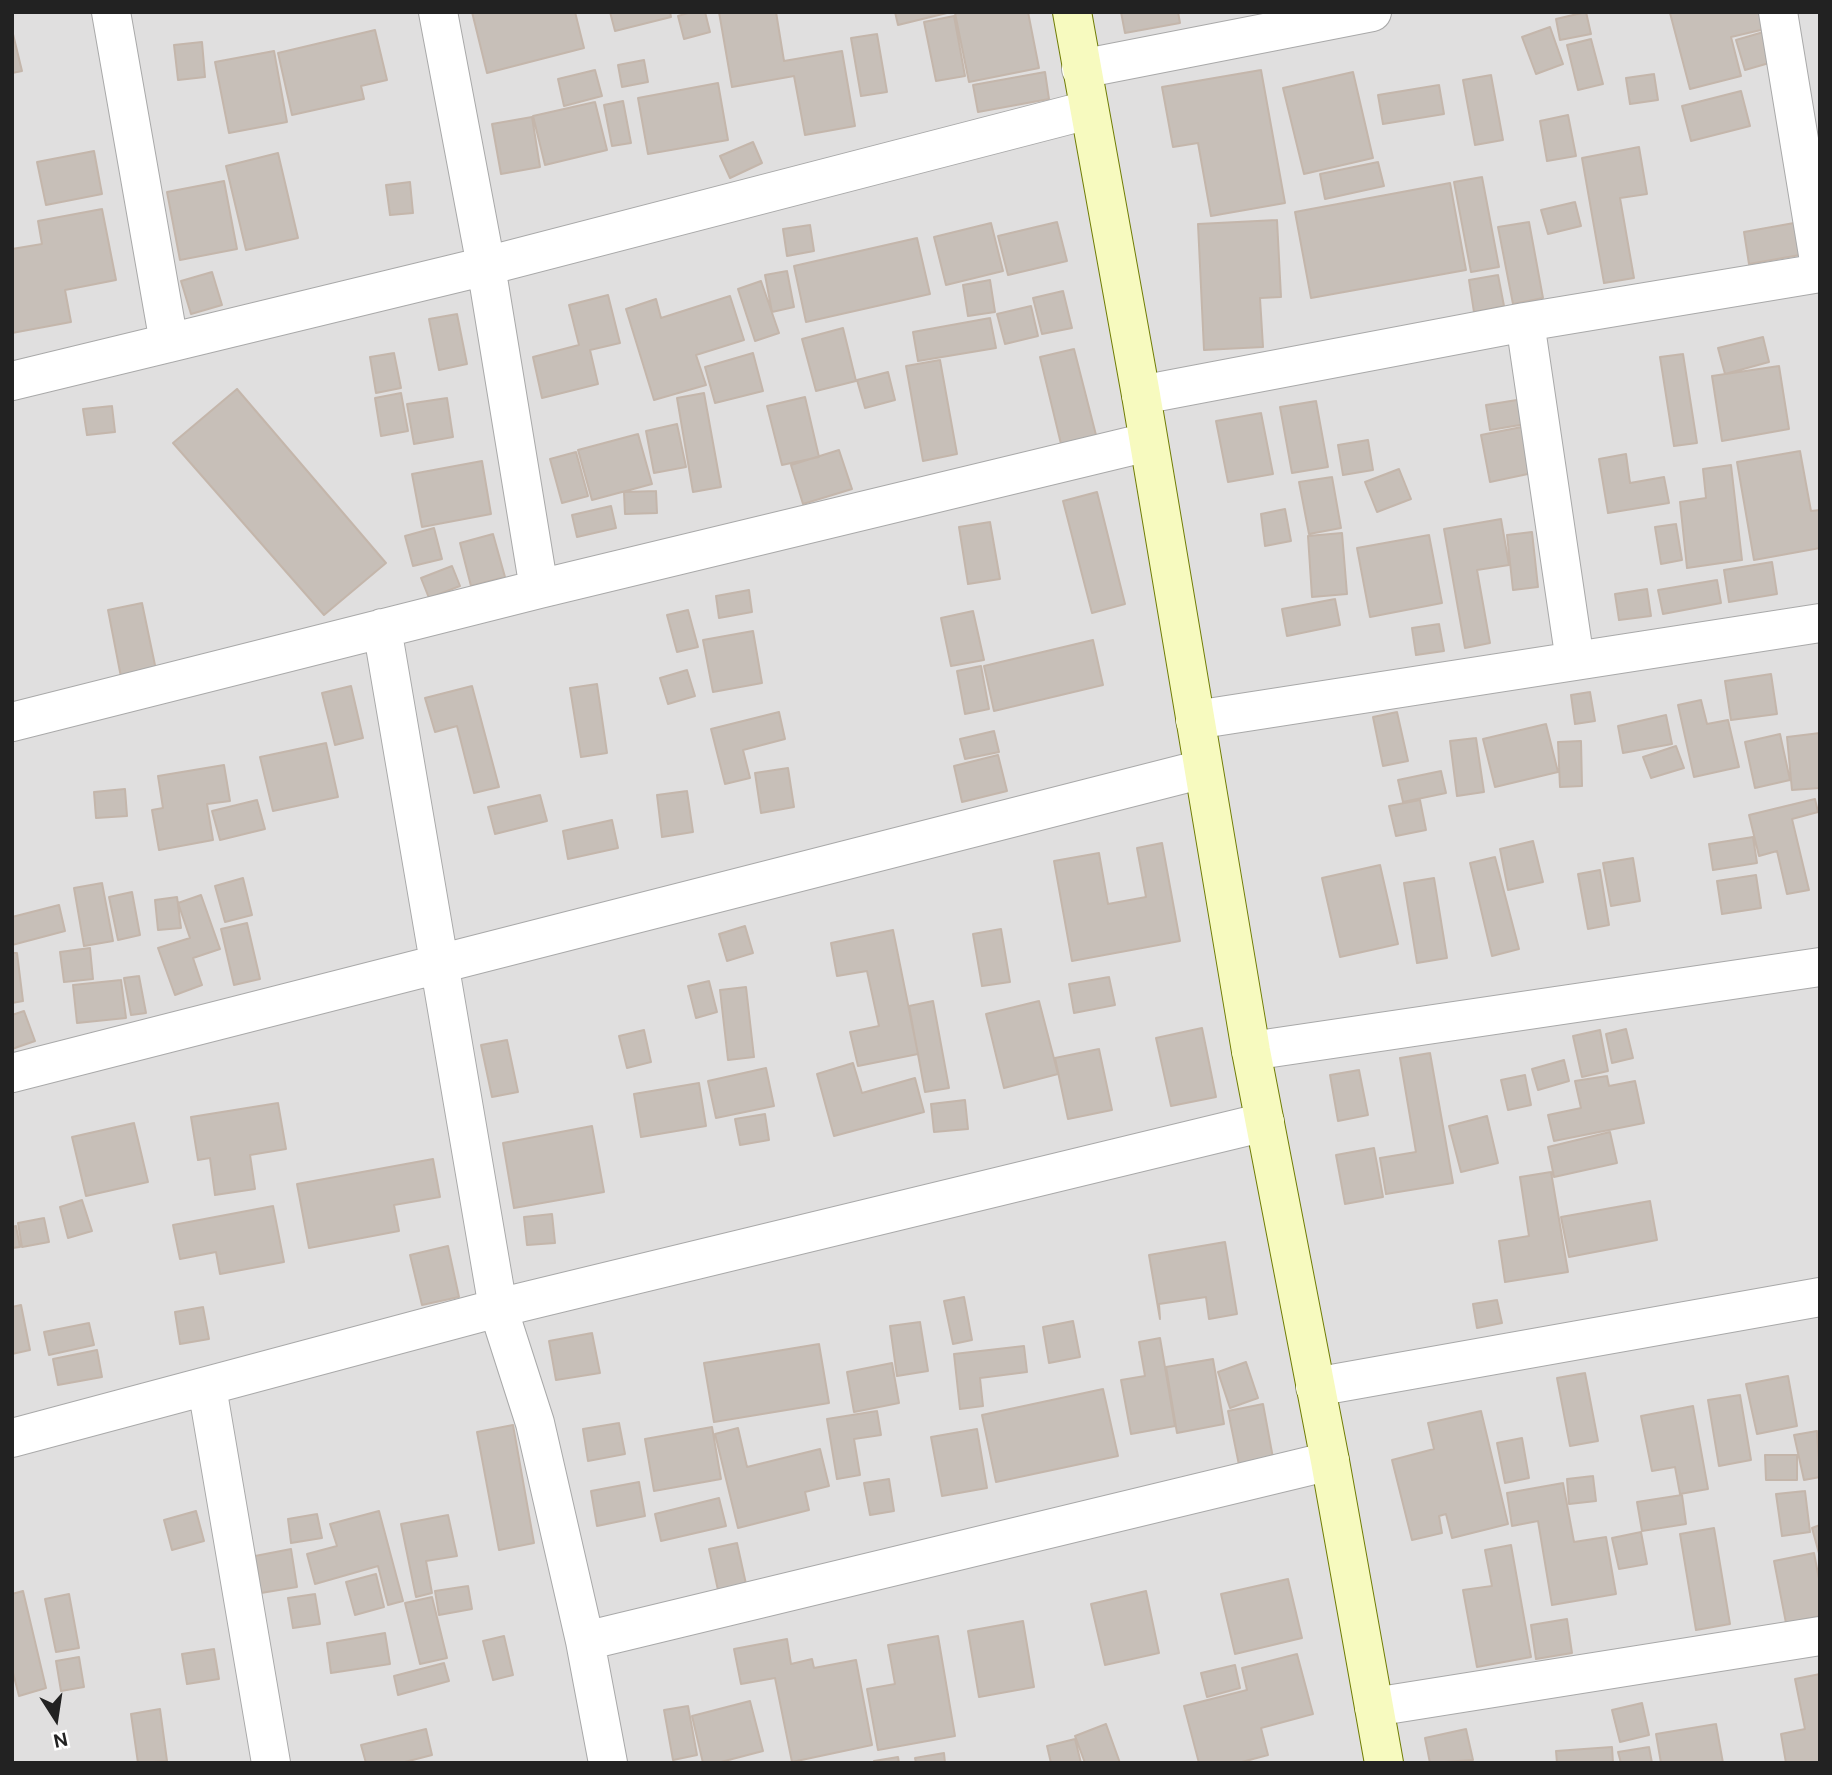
<!DOCTYPE html>
<html>
<head>
<meta charset="utf-8">
<style>
  body { margin:0 }
  #map { position:relative; width:1832px; height:1775px; overflow:hidden; background:#f2efe9; font-family:"DM Sans",sans-serif }
  canvas { display:block }
  .frame { position:absolute; inset:0; border:14px solid #222; pointer-events:none }
  .north { position:absolute; left:21px; top:1684px; width:70px; height:70px; -webkit-text-stroke:5px #fff; paint-order:stroke; rotate:168deg; font-size:19px; font-weight:700; line-height:28px; text-align:center; color:#222 }
  .north::after { content:''; display:block; margin:auto; width:24px; height:32px; background:#222; clip-path:polygon(50% 0,100% 100%,50% 72%,0 100%) }
</style>
</head>
<body>
<div id="map">
<canvas width="1832" height="1775"></canvas>
<div class="frame"></div>
<div class="north">N</div>
</div>
<script>
const ctx = document.querySelector('canvas').getContext('2d');
ctx.lineJoin = 'round';
function fill(path, color) {
  ctx.fillStyle = color;
  ctx.fill(path, 'evenodd');
}
function toPath(rows) {
  const path = new Path2D();
  for (const r of rows) {
    path.moveTo(r[0], r[1]);
    for (let i = 2; i < r.length; i += 2) path.lineTo(r[i], r[i + 1]);
  }
  return path;
}
function stroke(path, color, width, dash) {
  ctx.strokeStyle = color;
  ctx.lineWidth = width;
  ctx.lineCap = dash ? 'butt' : 'round';
  ctx.setLineDash(dash || []);
  ctx.stroke(path);
}
const residential = toPath([
  [12,12,1820,12,1820,1763,12,1763]
]);
const building = toPath([
  [472,12,575,12,584,48,487,73,472,12],
  [610,12,670,12,671,17,615,31,610,12],
  [691,12,705,12,710,32,684,39,678,16,691,12],
  [719,12,776,12,784,61,842,51,855,126,805,135,794,76,732,87,719,12],
  [895,12,951,12,898,25,895,12],
  [1028,12,1039,68,969,82,955,13,1028,12],
  [1121,12,1178,12,1180,23,1125,33,1121,12],
  [1586,12,1591,34,1560,40,1556,19,1586,12],
  [1760,12,1765,29,1731,37,1741,76,1690,89,1670,13,1760,12],
  [954,16,965,76,936,81,924,22,954,16],
  [1550,27,1563,64,1536,74,1522,37,1550,27],
  [12,30,22,71,12,73,12,30],
  [375,30,387,80,361,86,364,99,292,115,278,53,375,30],
  [1767,31,1776,61,1745,70,1736,40,1767,31],
  [877,34,887,92,861,96,851,38,877,34],
  [1591,39,1603,84,1578,90,1567,45,1591,39],
  [202,42,205,77,178,80,174,45,202,42],
  [274,51,287,122,229,133,215,62,274,51],
  [644,60,648,82,622,87,618,65,644,60],
  [595,70,602,96,564,106,558,79,595,70],
  [1261,70,1285,203,1211,216,1198,143,1173,147,1162,87,1261,70],
  [1045,72,1049,99,978,112,973,85,1045,72],
  [1353,72,1373,158,1304,174,1283,88,1353,72],
  [1654,74,1658,100,1630,104,1626,78,1654,74],
  [1491,75,1503,140,1475,145,1463,80,1491,75],
  [718,83,728,140,648,154,638,98,718,83],
  [1439,85,1444,114,1383,124,1378,95,1439,85],
  [1741,91,1750,126,1691,141,1682,106,1741,91],
  [623,101,631,143,612,146,604,105,623,101],
  [595,102,607,150,545,165,533,116,595,102],
  [1568,115,1576,156,1547,161,1540,121,1568,115],
  [532,117,540,167,501,174,492,124,532,117],
  [753,142,762,163,730,178,720,156,753,142],
  [1639,147,1647,194,1620,198,1634,278,1604,283,1582,158,1639,147],
  [94,151,102,194,46,205,37,162,94,151],
  [278,153,298,238,246,250,226,166,278,153],
  [1378,162,1384,186,1325,199,1320,174,1378,162],
  [1482,177,1499,267,1471,272,1454,182,1482,177],
  [224,181,237,249,180,260,167,192,224,181],
  [410,182,413,213,390,215,386,185,410,182],
  [1450,183,1466,270,1311,298,1295,212,1450,183],
  [1575,202,1581,226,1548,234,1541,210,1575,202],
  [102,209,116,280,65,290,71,322,12,333,12,249,42,244,38,221,102,209],
  [1277,220,1281,297,1260,298,1263,347,1204,350,1198,224,1277,220],
  [1057,222,1067,261,1008,275,998,236,1057,222],
  [1529,222,1543,298,1513,304,1498,227,1529,222],
  [991,223,1003,271,946,285,934,237,991,223],
  [1794,223,1800,255,1749,264,1744,232,1794,223],
  [810,225,814,251,787,256,783,229,810,225],
  [917,238,930,294,806,322,794,266,917,238],
  [787,271,794,307,772,312,765,275,787,271],
  [212,272,222,305,191,314,181,281,212,272],
  [1498,275,1504,306,1474,312,1469,280,1498,275],
  [990,280,995,312,968,316,963,285,990,280],
  [761,281,779,333,755,341,738,289,761,281],
  [1063,291,1072,328,1042,334,1033,298,1063,291],
  [608,295,620,343,590,350,598,384,542,398,533,357,579,345,569,305,608,295],
  [730,296,744,340,696,355,706,385,654,400,626,309,656,299,661,318,730,296],
  [1031,306,1038,336,1005,344,997,314,1031,306],
  [457,314,467,364,439,370,429,319,457,314],
  [990,318,996,348,918,361,913,332,990,318],
  [843,328,856,381,816,391,802,339,843,328],
  [1763,337,1769,362,1725,374,1718,348,1763,337],
  [1074,349,1097,439,1062,448,1040,357,1074,349],
  [394,353,401,388,376,393,370,357,394,353],
  [753,353,763,391,715,403,705,367,753,353],
  [1683,354,1697,443,1674,446,1660,357,1683,354],
  [940,360,957,454,923,461,906,366,940,360],
  [1779,366,1789,429,1722,441,1712,376,1779,366],
  [888,372,895,400,865,408,857,380,888,372],
  [237,389,386,563,324,615,173,443,237,389],
  [401,393,408,431,381,436,375,398,401,393],
  [704,393,721,487,693,492,677,398,704,393],
  [805,397,819,457,782,465,767,406,805,397],
  [447,398,453,437,414,444,407,404,447,398],
  [1523,399,1526,424,1490,430,1486,405,1523,399],
  [1316,401,1328,467,1292,473,1280,407,1316,401],
  [112,406,115,432,87,435,83,409,112,406],
  [1261,413,1273,474,1228,482,1216,421,1261,413],
  [677,424,686,467,654,473,646,431,677,424],
  [1532,425,1542,471,1490,482,1481,435,1532,425],
  [638,434,652,484,592,500,578,450,638,434],
  [1368,440,1373,470,1343,475,1338,445,1368,440],
  [839,450,852,489,803,504,791,465,839,450],
  [1800,451,1811,511,1820,510,1820,548,1754,560,1737,462,1800,451],
  [576,452,588,496,562,503,550,459,576,452],
  [1626,454,1630,483,1664,477,1669,503,1608,513,1599,459,1626,454],
  [482,461,491,514,422,527,412,474,482,461],
  [1731,465,1742,560,1687,568,1680,502,1706,498,1703,469,1731,465],
  [1399,469,1411,499,1377,512,1365,482,1399,469],
  [1332,477,1341,528,1309,534,1299,482,1332,477],
  [656,491,657,513,625,514,624,492,656,491],
  [1097,492,1125,604,1092,613,1063,501,1097,492],
  [611,506,616,528,577,537,572,515,611,506],
  [1285,509,1291,541,1265,546,1261,514,1285,509],
  [1501,519,1509,565,1477,570,1490,643,1465,648,1444,529,1501,519],
  [990,522,1000,579,968,584,959,527,990,522],
  [1676,524,1682,560,1661,564,1655,527,1676,524],
  [434,528,442,559,413,566,405,536,434,528],
  [1532,532,1538,587,1513,590,1507,535,1532,532],
  [1342,533,1347,594,1312,597,1308,536,1342,533],
  [493,534,505,577,471,586,460,543,493,534],
  [1429,535,1442,603,1370,617,1357,548,1429,535],
  [1772,562,1777,594,1729,602,1724,570,1772,562],
  [452,566,460,586,429,598,421,578,452,566],
  [1717,580,1721,603,1663,614,1658,590,1717,580],
  [1647,589,1651,616,1619,620,1615,594,1647,589],
  [749,590,752,612,719,618,716,596,749,590],
  [1335,599,1340,625,1287,636,1282,609,1335,599],
  [142,603,156,670,121,677,108,610,142,603],
  [688,610,698,647,677,652,667,615,688,610],
  [973,611,984,660,951,666,941,618,973,611],
  [1439,624,1444,651,1416,655,1412,628,1439,624],
  [753,631,762,683,713,692,703,640,753,631],
  [1093,640,1103,685,994,711,984,666,1093,640],
  [981,666,989,709,965,714,957,671,981,666],
  [687,670,695,696,668,704,660,678,687,670],
  [1771,674,1777,714,1731,720,1725,681,1771,674],
  [597,684,607,753,581,757,570,688,597,684],
  [351,686,363,738,335,745,322,693,351,686],
  [472,686,499,787,474,793,457,726,435,732,425,698,472,686],
  [1590,692,1595,721,1575,724,1571,695,1590,692],
  [1701,700,1707,724,1728,720,1739,767,1694,777,1678,705,1701,700],
  [779,712,785,739,743,750,750,778,725,784,711,729,779,712],
  [1397,712,1408,761,1383,766,1373,717,1397,712],
  [1666,715,1672,744,1623,753,1618,726,1666,715],
  [1546,724,1558,772,1495,787,1483,739,1546,724],
  [994,731,999,752,965,759,960,739,994,731],
  [1820,733,1820,788,1792,790,1787,737,1820,733],
  [1780,734,1790,780,1755,788,1745,742,1780,734],
  [1476,738,1484,792,1457,796,1450,741,1476,738],
  [1581,741,1582,786,1560,787,1558,742,1581,741],
  [326,743,338,797,273,811,260,757,326,743],
  [1676,746,1684,768,1651,778,1643,757,1676,746],
  [998,755,1007,791,962,802,954,766,998,755],
  [224,765,230,801,207,804,213,840,159,850,152,810,163,808,158,776,224,765],
  [788,768,794,807,761,813,755,773,788,768],
  [1441,771,1446,793,1403,802,1398,780,1441,771],
  [125,789,127,816,96,818,94,792,125,789],
  [687,791,693,832,662,837,657,795,687,791],
  [540,795,547,821,495,834,488,807,540,795],
  [1815,799,1818,812,1792,819,1809,890,1787,894,1777,851,1759,856,1749,815,1815,799],
  [257,800,265,829,220,840,212,811,257,800],
  [1420,800,1426,830,1396,836,1389,806,1420,800],
  [612,820,618,848,568,859,563,831,612,820],
  [1753,837,1757,863,1713,870,1709,844,1753,837],
  [1533,841,1543,882,1508,890,1500,849,1533,841],
  [1162,843,1180,941,1072,961,1054,861,1099,853,1108,904,1146,897,1137,848,1162,843],
  [1495,857,1519,949,1492,956,1470,863,1495,857],
  [1633,858,1640,901,1611,906,1603,863,1633,858],
  [1380,865,1398,944,1340,957,1322,878,1380,865],
  [1600,870,1609,925,1588,929,1578,874,1600,870],
  [1756,875,1761,908,1722,914,1717,881,1756,875],
  [243,878,252,915,225,922,215,886,243,878],
  [1434,878,1447,958,1417,963,1404,883,1434,878],
  [102,883,113,941,84,946,74,888,102,883],
  [132,892,140,935,118,940,109,897,132,892],
  [201,895,220,949,193,958,202,985,175,995,158,948,190,938,178,903,201,895],
  [177,897,181,928,158,930,155,900,177,897],
  [59,905,65,931,12,945,12,917,59,905],
  [247,923,260,979,234,985,221,929,247,923],
  [745,926,753,953,727,961,719,934,745,926],
  [1001,929,1010,982,982,986,973,934,1001,929],
  [893,930,918,1054,858,1066,850,1032,879,1026,867,971,837,976,831,943,893,930],
  [90,948,93,979,64,982,60,952,90,948],
  [12,953,17,953,23,1001,12,1003,12,953],
  [139,976,146,1013,131,1015,124,978,139,976],
  [1109,977,1115,1005,1074,1013,1069,984,1109,977],
  [121,980,126,1018,77,1023,73,985,121,980],
  [709,981,717,1012,696,1018,688,986,709,981],
  [746,987,754,1057,728,1060,720,990,746,987],
  [933,1001,949,1088,925,1092,909,1006,933,1001],
  [1039,1001,1058,1074,1004,1088,986,1014,1039,1001],
  [24,1011,35,1041,12,1049,12,1015,24,1011],
  [1202,1028,1216,1097,1171,1106,1156,1038,1202,1028],
  [1626,1029,1633,1058,1612,1063,1606,1034,1626,1029],
  [644,1030,651,1062,627,1068,619,1036,644,1030],
  [1600,1030,1608,1071,1582,1077,1573,1036,1600,1030],
  [507,1040,518,1092,492,1097,481,1045,507,1040],
  [1099,1049,1112,1110,1068,1119,1055,1058,1099,1049],
  [1430,1053,1453,1183,1386,1194,1380,1158,1416,1152,1400,1058,1430,1053],
  [1564,1060,1569,1081,1538,1090,1532,1069,1564,1060],
  [853,1063,862,1093,915,1078,924,1112,834,1136,817,1074,853,1063],
  [766,1068,774,1106,716,1118,708,1081,766,1068],
  [1359,1070,1368,1115,1338,1121,1330,1075,1359,1070],
  [1525,1075,1531,1105,1508,1110,1501,1080,1525,1075],
  [1607,1076,1609,1086,1635,1081,1644,1123,1554,1141,1548,1115,1581,1108,1575,1081,1607,1076],
  [699,1083,706,1126,641,1137,634,1094,699,1083],
  [965,1100,968,1129,934,1132,931,1104,965,1100],
  [278,1103,286,1149,250,1155,255,1189,215,1195,210,1158,198,1160,191,1117,278,1103],
  [765,1114,769,1140,740,1145,735,1119,765,1114],
  [1487,1116,1498,1163,1461,1172,1449,1126,1487,1116],
  [134,1123,148,1182,86,1196,72,1137,134,1123],
  [592,1126,604,1192,514,1208,503,1143,592,1126],
  [1610,1132,1617,1163,1554,1177,1548,1147,1610,1132],
  [1374,1148,1383,1197,1345,1204,1336,1155,1374,1148],
  [433,1159,440,1197,394,1205,399,1231,309,1248,297,1184,433,1159],
  [1551,1172,1568,1272,1505,1282,1499,1241,1529,1236,1520,1177,1551,1172],
  [82,1200,92,1231,68,1238,60,1207,82,1200],
  [1650,1201,1657,1240,1569,1257,1561,1217,1650,1201],
  [273,1206,284,1262,220,1274,216,1252,180,1259,173,1225,273,1206],
  [552,1214,555,1243,527,1245,524,1217,552,1214],
  [44,1218,49,1242,22,1247,18,1223,44,1218],
  [16,1226,20,1247,12,1248,12,1227,16,1226],
  [1225,1242,1237,1314,1209,1319,1206,1297,1159,1304,1160,1319,1149,1255,1225,1242],
  [448,1246,459,1297,422,1305,410,1255,448,1246],
  [964,1297,972,1340,953,1344,944,1301,964,1297],
  [1497,1300,1502,1323,1477,1328,1473,1304,1497,1300],
  [21,1305,30,1350,12,1354,12,1307,21,1305],
  [203,1307,209,1339,180,1344,175,1312,203,1307],
  [1073,1321,1080,1357,1049,1363,1043,1327,1073,1321],
  [920,1322,928,1371,897,1376,890,1326,920,1322],
  [89,1323,94,1345,49,1355,44,1332,89,1323],
  [592,1333,600,1373,556,1380,549,1341,592,1333],
  [1160,1338,1175,1426,1131,1434,1121,1380,1145,1376,1139,1342,1160,1338],
  [819,1344,829,1403,714,1422,704,1363,819,1344],
  [1024,1346,1027,1372,980,1378,983,1406,960,1409,954,1354,1024,1346],
  [97,1350,102,1377,58,1385,53,1359,97,1350],
  [1213,1359,1224,1424,1177,1433,1166,1367,1213,1359],
  [1246,1362,1258,1398,1230,1408,1218,1372,1246,1362],
  [892,1363,899,1403,854,1412,847,1372,892,1363],
  [1585,1373,1598,1441,1570,1446,1557,1378,1585,1373],
  [1788,1376,1797,1426,1757,1434,1746,1384,1788,1376],
  [1103,1389,1118,1456,996,1482,982,1415,1103,1389],
  [1740,1395,1751,1460,1719,1466,1708,1400,1740,1395],
  [1263,1404,1273,1458,1239,1465,1228,1411,1263,1404],
  [1693,1406,1708,1489,1680,1494,1675,1467,1652,1471,1641,1416,1693,1406],
  [877,1411,881,1435,854,1439,860,1475,837,1479,827,1419,877,1411],
  [1481,1411,1508,1524,1452,1538,1446,1514,1439,1516,1442,1533,1412,1540,1392,1460,1434,1449,1428,1423,1481,1411],
  [619,1423,625,1454,588,1461,583,1429,619,1423],
  [513,1425,534,1543,499,1550,477,1432,513,1425],
  [712,1427,721,1479,654,1491,645,1439,712,1427],
  [738,1428,747,1467,820,1449,829,1486,805,1492,809,1510,738,1528,715,1434,738,1428],
  [977,1429,987,1488,942,1496,931,1437,977,1429],
  [1817,1431,1820,1477,1804,1480,1794,1435,1817,1431],
  [1522,1438,1529,1478,1505,1483,1497,1443,1522,1438],
  [1765,1455,1797,1455,1797,1480,1766,1480,1765,1455],
  [1593,1476,1596,1501,1569,1504,1567,1479,1593,1476],
  [889,1479,894,1511,870,1515,864,1483,889,1479],
  [639,1482,645,1516,597,1526,591,1491,639,1482],
  [1563,1483,1574,1542,1606,1537,1616,1594,1552,1605,1538,1521,1512,1526,1507,1493,1563,1483],
  [1805,1491,1810,1532,1782,1536,1776,1494,1805,1491],
  [1682,1495,1686,1524,1642,1531,1637,1502,1682,1495],
  [719,1498,726,1526,661,1541,655,1514,719,1498],
  [196,1511,204,1541,172,1550,164,1520,196,1511],
  [379,1511,403,1601,388,1605,378,1566,315,1584,307,1554,337,1546,330,1524,379,1511],
  [317,1514,322,1538,291,1543,288,1519,317,1514],
  [448,1515,457,1556,426,1561,432,1593,416,1597,401,1524,448,1515],
  [1820,1525,1820,1557,1812,1528,1820,1525],
  [1714,1528,1730,1624,1696,1630,1680,1534,1714,1528],
  [1641,1532,1647,1564,1619,1569,1612,1538,1641,1532],
  [737,1543,746,1584,718,1590,709,1549,737,1543],
  [1511,1545,1531,1657,1477,1667,1463,1590,1492,1586,1485,1550,1511,1545],
  [291,1549,297,1587,261,1593,255,1556,291,1549],
  [1814,1553,1820,1584,1820,1616,1786,1623,1774,1561,1814,1553],
  [376,1574,384,1607,355,1615,346,1582,376,1574],
  [1288,1579,1302,1638,1235,1654,1221,1594,1288,1579],
  [468,1586,472,1609,439,1615,435,1591,468,1586],
  [23,1591,46,1688,19,1696,12,1669,12,1594,23,1591],
  [1146,1591,1159,1653,1105,1665,1091,1604,1146,1591],
  [69,1594,79,1648,56,1652,45,1599,69,1594],
  [315,1594,320,1624,293,1628,288,1598,315,1594],
  [432,1597,447,1658,420,1664,405,1603,432,1597],
  [1567,1619,1572,1653,1536,1659,1531,1625,1567,1619],
  [1023,1621,1034,1687,979,1697,968,1631,1023,1621],
  [385,1633,390,1664,331,1673,327,1643,385,1633],
  [504,1636,513,1675,493,1680,483,1641,504,1636],
  [938,1636,955,1736,878,1750,867,1689,895,1684,888,1645,938,1636],
  [787,1639,791,1664,812,1659,814,1668,856,1660,872,1745,792,1762,775,1678,741,1684,734,1649,787,1639],
  [214,1649,219,1679,187,1684,182,1654,214,1649],
  [1297,1654,1313,1714,1261,1728,1268,1755,1238,1763,1199,1763,1184,1706,1247,1690,1242,1668,1297,1654],
  [79,1657,84,1687,61,1691,56,1661,79,1657],
  [444,1663,449,1681,398,1695,394,1676,444,1663],
  [1235,1665,1240,1688,1207,1697,1201,1673,1235,1665],
  [1820,1674,1820,1763,1786,1763,1781,1734,1805,1729,1795,1679,1820,1674],
  [750,1701,763,1751,717,1763,703,1763,692,1716,750,1701],
  [1642,1703,1649,1735,1620,1742,1612,1710,1642,1703],
  [688,1706,697,1755,673,1760,664,1710,688,1706],
  [160,1709,167,1761,138,1763,131,1714,160,1709],
  [1106,1724,1120,1763,1085,1763,1075,1736,1106,1724],
  [1716,1724,1723,1763,1661,1763,1656,1734,1716,1724],
  [426,1729,432,1755,401,1763,366,1763,361,1745,426,1729],
  [1466,1729,1473,1760,1430,1763,1425,1738,1466,1729],
  [1075,1739,1081,1763,1051,1763,1047,1746,1075,1739],
  [1612,1747,1613,1763,1557,1763,1556,1751,1612,1747],
  [1649,1747,1652,1763,1621,1763,1618,1752,1649,1747],
  [944,1753,945,1763,916,1763,915,1758,944,1753],
  [898,1757,899,1763,875,1763,874,1761,898,1757]
]);
const street = toPath([
  [111,12,169,343],
  [438,12,486,266,539,589],
  [1778,12,1820,267],
  [1081,69,1372,12],
  [1525,322,1575,661],
  [12,381,486,266,1088,110],
  [1141,395,1525,322,1820,273],
  [382,628,498,1308,535,1423,585,1641,608,1763],
  [1195,720,1820,623],
  [12,722,539,589,1148,442],
  [1251,1051,1820,967],
  [12,1073,1203,769],
  [207,1387,271,1763],
  [1315,1387,1820,1297],
  [12,1438,498,1308,1265,1122],
  [585,1641,1330,1461],
  [1374,1707,1820,1636]
]);
const secondary = toPath([
  [1072,12,1141,395,1251,1051,1330,1461,1384,1763]
]);
fill(residential, '#e0dfdf');
fill(building, '#c7bfb8');
stroke(building, '#c4b6ab', 2);
stroke(street, '#a9a9a9', 40);
stroke(secondary, '#707d05', 40);
stroke(street, '#fff', 38);
stroke(secondary, '#f7fabf', 38);
</script>
</body>
</html>
